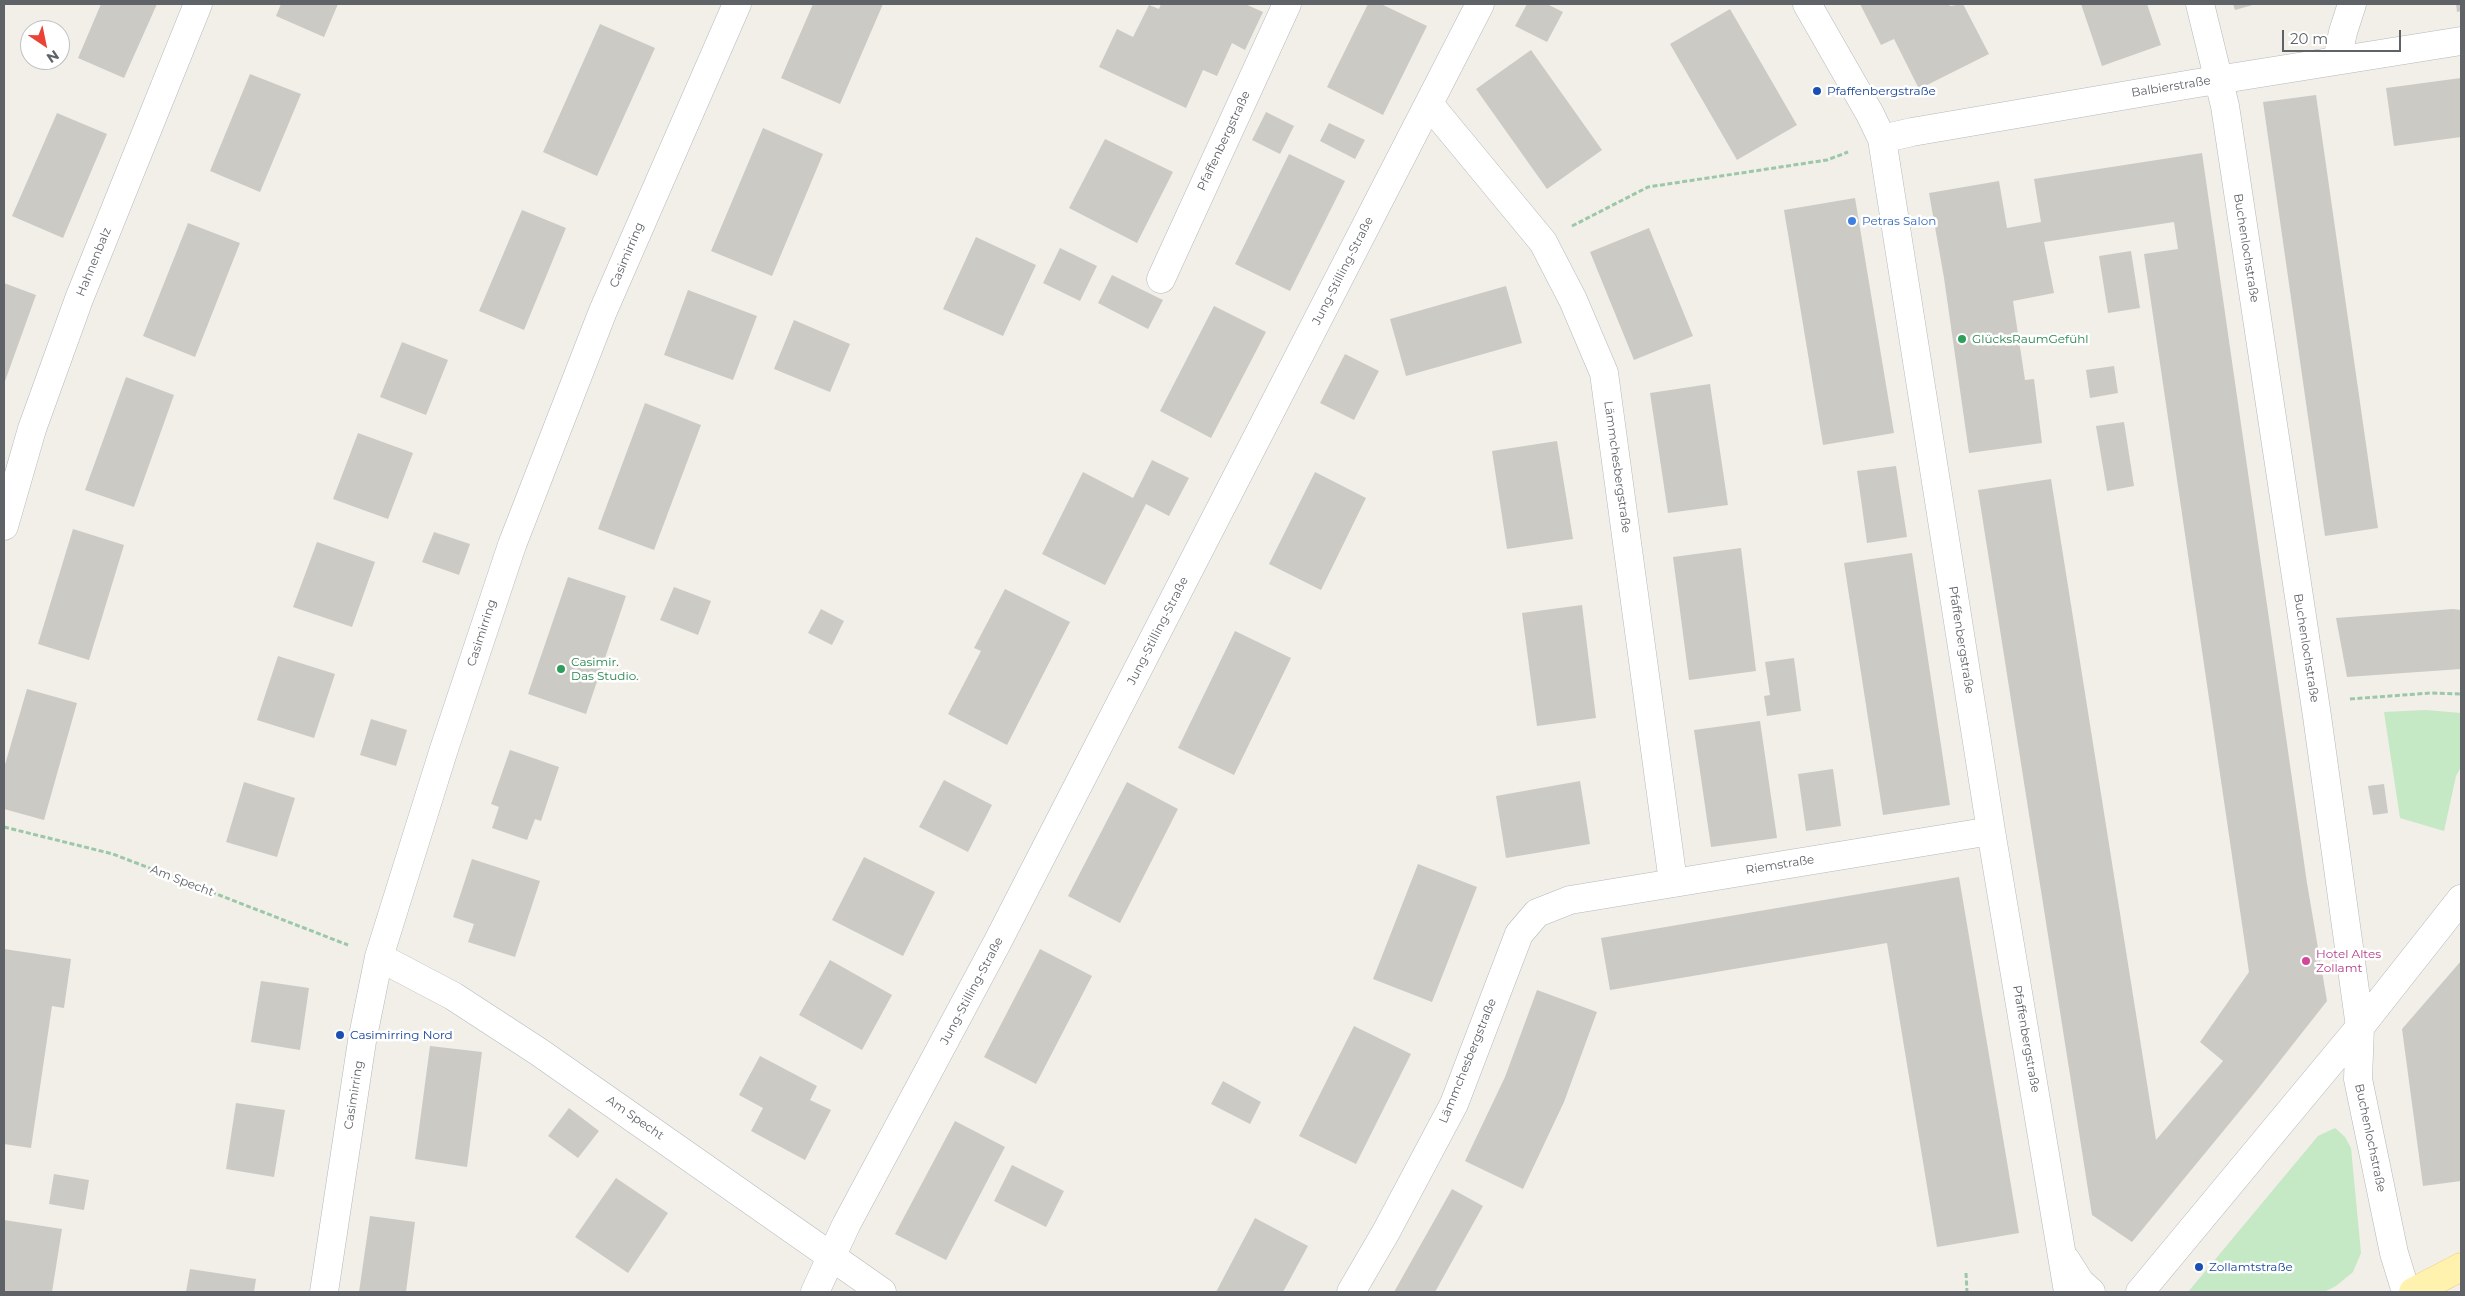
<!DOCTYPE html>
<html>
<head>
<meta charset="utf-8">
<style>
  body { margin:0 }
  #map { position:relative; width:2465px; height:1296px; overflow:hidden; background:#f1efe8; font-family:Montserrat,sans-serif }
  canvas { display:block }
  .frame { position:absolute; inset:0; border:5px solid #5f6368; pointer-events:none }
  .north { position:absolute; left:20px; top:20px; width:50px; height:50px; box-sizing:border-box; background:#fff; border:1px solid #bfc1c3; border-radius:50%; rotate:146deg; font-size:14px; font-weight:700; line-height:20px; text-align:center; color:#5f6368 }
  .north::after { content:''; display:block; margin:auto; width:18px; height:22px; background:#ea4335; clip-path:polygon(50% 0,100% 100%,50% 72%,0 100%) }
  .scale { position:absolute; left:2282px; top:30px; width:119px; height:22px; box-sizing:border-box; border:2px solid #5f6368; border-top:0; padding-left:6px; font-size:15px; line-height:18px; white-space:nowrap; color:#5f6368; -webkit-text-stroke:4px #fff; paint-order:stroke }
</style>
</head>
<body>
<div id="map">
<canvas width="2465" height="1296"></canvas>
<div class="frame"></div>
<div class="north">N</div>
<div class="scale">20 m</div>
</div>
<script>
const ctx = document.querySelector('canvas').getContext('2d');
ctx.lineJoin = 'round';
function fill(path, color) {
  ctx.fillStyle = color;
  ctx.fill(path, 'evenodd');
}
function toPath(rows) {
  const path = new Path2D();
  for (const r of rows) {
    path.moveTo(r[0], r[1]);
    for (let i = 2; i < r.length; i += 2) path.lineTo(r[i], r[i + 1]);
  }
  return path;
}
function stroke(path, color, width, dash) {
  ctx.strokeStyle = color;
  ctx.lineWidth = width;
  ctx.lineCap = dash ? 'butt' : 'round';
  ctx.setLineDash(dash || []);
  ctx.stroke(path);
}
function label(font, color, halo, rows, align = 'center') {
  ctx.font = font + ' Montserrat,sans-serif';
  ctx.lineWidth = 5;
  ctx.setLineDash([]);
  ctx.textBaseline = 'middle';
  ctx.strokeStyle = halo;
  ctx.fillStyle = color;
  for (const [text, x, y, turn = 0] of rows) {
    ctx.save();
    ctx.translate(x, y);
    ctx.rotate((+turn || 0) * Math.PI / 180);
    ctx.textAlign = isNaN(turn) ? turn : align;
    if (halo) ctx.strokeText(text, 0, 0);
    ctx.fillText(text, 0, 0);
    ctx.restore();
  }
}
const green = toPath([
  [2426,710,2461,713,2461,767,2456,776,2444,831,2400,818,2384,712],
  [2335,1128,2345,1137,2351,1148,2361,1253,2353,1272,2336,1286,2324,1292,2188,1292,2318,1136]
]);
const building = toPath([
  [101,4,157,4,124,78,78,58],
  [281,4,338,4,324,37,276,16],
  [813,4,883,4,840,104,781,78],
  [1161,4,1245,4,1263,12,1245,50,1232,43,1217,76,1203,70,1186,108,1099,67,1117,29,1133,37,1149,5,1159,9],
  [1368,4,1381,4,1427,26,1383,115,1327,87],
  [1527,4,1547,4,1563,12,1547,42,1515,26],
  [1860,4,1949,4,1950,6,1963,4,1989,54,1919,89,1894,39,1881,45],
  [2081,4,2147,4,2161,45,2102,66],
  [2233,4,2256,4,2235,10],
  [2456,4,2461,4,2461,11,2457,12],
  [1730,9,1797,125,1737,160,1670,44],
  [600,24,655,48,597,176,543,152],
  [1531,50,1602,150,1547,189,1476,89],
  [250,74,301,94,260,192,210,171],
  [2461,78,2461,137,2394,146,2386,88],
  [2316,95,2378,528,2325,536,2263,102],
  [1266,112,1294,126,1280,154,1252,140],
  [57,113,107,134,63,238,12,216],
  [1329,123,1365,140,1355,159,1320,141],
  [763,128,823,154,772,276,711,251],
  [1105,139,1173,172,1137,243,1069,208],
  [2202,153,2307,883,2327,1001,2257,1090,2132,1242,2092,1215,1978,490,2051,479,2156,1140,2223,1061,2200,1042,2249,972,2144,254,2178,249,2174,222,2044,242,2054,293,2013,301,2025,380,2034,379,2042,443,1969,453,1944,278,1929,193,1999,181,2007,228,2041,222,2034,179],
  [1289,154,1345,181,1290,291,1235,264],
  [1855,198,1894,433,1823,445,1784,210],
  [522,210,566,228,524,330,479,311],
  [188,223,240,243,195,357,143,336],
  [1649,228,1693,336,1634,360,1590,252],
  [976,237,1036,265,1003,336,943,309],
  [1060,248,1097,266,1080,301,1043,283],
  [2131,251,2140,308,2108,313,2099,256],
  [1112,275,1163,300,1148,329,1098,303],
  [4,283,36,295,4,384],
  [1506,286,1522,343,1406,376,1390,319],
  [688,290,757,316,733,380,664,355],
  [1214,306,1266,332,1211,438,1160,411],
  [794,320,850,344,830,392,774,369],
  [402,342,448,360,426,415,380,397],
  [1345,354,1379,371,1354,420,1320,403],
  [2114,366,2118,393,2090,398,2086,370],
  [126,377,174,395,134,507,85,490],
  [1710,384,1728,505,1668,513,1650,393],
  [645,403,701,425,654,550,598,529],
  [2124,422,2134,486,2107,491,2096,426],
  [358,433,413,453,388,519,333,499],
  [1557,441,1573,539,1507,549,1492,451],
  [1152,460,1189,478,1169,516,1146,504,1105,585,1042,554,1083,472,1133,498],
  [1896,466,1907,537,1867,543,1857,471],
  [1315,472,1366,498,1321,590,1269,564],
  [73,529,124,545,89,660,38,644],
  [434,532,470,544,459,575,422,562],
  [317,542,375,562,352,627,293,607],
  [1741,548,1756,671,1689,680,1673,557],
  [1912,553,1950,805,1883,815,1844,563],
  [568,577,626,596,586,714,528,694],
  [674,587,711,601,698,635,660,620],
  [1005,589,1070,622,1007,745,948,714,981,651,974,648],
  [1582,605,1596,718,1537,726,1522,613],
  [821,609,844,621,832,645,808,633],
  [2453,609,2461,610,2461,669,2347,677,2336,618],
  [1235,631,1291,658,1234,775,1178,748],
  [278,656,335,674,314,738,257,720],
  [1794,658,1801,711,1767,716,1764,696,1770,695,1765,662],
  [27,689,77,703,44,820,4,809,4,768],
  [371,719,407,730,396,766,360,755],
  [1760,721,1777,838,1711,847,1694,730],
  [510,750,559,767,541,821,535,819,527,840,492,828,499,807,491,804],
  [1833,769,1841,826,1806,831,1798,774],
  [944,780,992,805,968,852,919,827],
  [1580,781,1590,844,1506,858,1496,796],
  [244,782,295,798,277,857,226,842],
  [1127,782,1178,809,1120,923,1068,896],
  [2384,784,2388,813,2373,815,2368,786],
  [864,857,935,892,903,956,832,920],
  [472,859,540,881,515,957,468,942,474,924,453,917],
  [1418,864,1477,887,1432,1002,1373,979],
  [1959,877,2019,1233,1937,1247,1887,943,1610,990,1601,938],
  [4,949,71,959,64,1008,52,1006,31,1148,4,1144],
  [1040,949,1092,976,1036,1084,984,1057],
  [830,960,892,995,862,1050,799,1015],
  [2461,961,2461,1181,2423,1186,2402,1029],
  [261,981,309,988,300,1050,251,1042],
  [1537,990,1597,1012,1564,1102,1523,1189,1465,1161,1505,1077],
  [1354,1026,1411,1054,1356,1164,1299,1136],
  [430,1046,482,1052,467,1167,415,1159],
  [760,1056,817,1086,810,1100,831,1110,805,1160,751,1131,763,1108,739,1095],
  [1223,1081,1261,1102,1250,1124,1211,1104],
  [236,1103,285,1110,274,1177,226,1169],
  [569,1108,599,1131,578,1158,548,1136],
  [955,1121,1005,1147,946,1260,895,1234],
  [1012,1165,1064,1191,1046,1227,994,1201],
  [54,1174,89,1180,84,1210,49,1204],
  [616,1178,668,1213,628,1273,575,1237],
  [1452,1189,1483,1206,1435,1292,1394,1292],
  [370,1216,415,1222,406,1292,359,1292],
  [1255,1218,1308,1246,1283,1292,1216,1292],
  [4,1220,62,1229,52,1292,4,1292],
  [190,1269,256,1279,254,1292,186,1292]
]);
const path = toPath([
  [1572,226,1648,187,1827,160,1848,152],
  [2350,699,2430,693,2461,694],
  [4,827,113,854,348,945],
  [1966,1273,1967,1292]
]);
const minor = toPath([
  [1807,4,1870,114,1882,139,1991,831,2068,1292],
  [2200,4,2225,106,2317,716,2360,1027,2358,1079,2394,1253,2406,1292],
  [2337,60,2343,32,2352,4],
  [1429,104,1543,242,1573,300,1604,373,1673,882],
  [1882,139,1912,132,2192,84,2461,41],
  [1161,279,1287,4],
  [4,526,32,429,79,299,198,4],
  [379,957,453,996,539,1052,882,1292],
  [2066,1260,2080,1282,2091,1292],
  [324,1292,362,1041,379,957,444,749,512,545,603,311,737,4],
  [815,1292,846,1225,997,943,1480,4],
  [1351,1292,1386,1232,1454,1104,1519,934,1537,913,1570,900,1991,831],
  [2140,1292,2360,1027,2461,899]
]);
const primary = toPath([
  [2413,1292,2461,1267]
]);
const markers = [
  [1817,91,5,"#1a4fb4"],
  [1852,221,5,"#3f7fe0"],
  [1962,339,5,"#2e9e5b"],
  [561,669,5,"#2e9e5b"],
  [2306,961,5,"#d1479c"],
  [340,1035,5,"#1a4fb4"],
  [2199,1267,5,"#1a4fb4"]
];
const streetNames = [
  ["Balbierstraße",2171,87,-9],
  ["Pfaffenbergstraße",1224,141,-65],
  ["Buchenlochstraße",2246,248,81],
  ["Casimirring",627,255,-67],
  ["Hahnenbalz",94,262,-68],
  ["Jung-Stilling-Straße",1343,271,-63],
  ["Lämmchesbergstraße",1617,467,82],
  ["Jung-Stilling-Straße",1158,631,-63],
  ["Casimirring",482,633,-72],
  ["Pfaffenbergstraße",1961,640,81],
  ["Buchenlochstraße",2306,648,81],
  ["Riemstraße",1780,865,-9],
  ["Am Specht",182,881,21],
  ["Jung-Stilling-Straße",972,991,-62],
  ["Pfaffenbergstraße",2026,1039,80],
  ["Lämmchesbergstraße",1468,1061,-68],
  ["Casimirring",354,1095,-81],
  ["Am Specht",635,1118,35],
  ["Buchenlochstraße",2370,1138,78]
];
const transitNames = [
  ["Pfaffenbergstraße",1827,91],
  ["Casimirring Nord",350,1035],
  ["Zollamtstraße",2209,1267]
];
const shopNames = [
  ["Petras Salon",1862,221]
];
const leisureNames = [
  ["GlücksRaumGefühl",1972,339],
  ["Casimir.",571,662],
  ["Das Studio.",571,676]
];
const hotelNames = [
  ["Hotel Altes",2316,954],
  ["Zollamt",2316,968]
];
fill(green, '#c5e8c5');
fill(building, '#cccac5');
stroke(minor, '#b5b8bc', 29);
stroke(primary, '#f2c960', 29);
stroke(path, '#9cc7a9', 3, [5, 2.5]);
stroke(minor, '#fff', 28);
stroke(primary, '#fff2af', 28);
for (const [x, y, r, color] of markers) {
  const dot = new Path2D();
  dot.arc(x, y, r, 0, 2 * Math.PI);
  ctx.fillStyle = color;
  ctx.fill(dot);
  stroke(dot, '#fff', 2);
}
label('12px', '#5f6368', '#fff', streetNames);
label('12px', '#164399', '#fff', transitNames, 'left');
label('12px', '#366cbe', '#fff', shopNames, 'left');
label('12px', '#27864d', '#fff', leisureNames, 'left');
label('12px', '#b23c85', '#fff', hotelNames, 'left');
</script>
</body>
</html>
